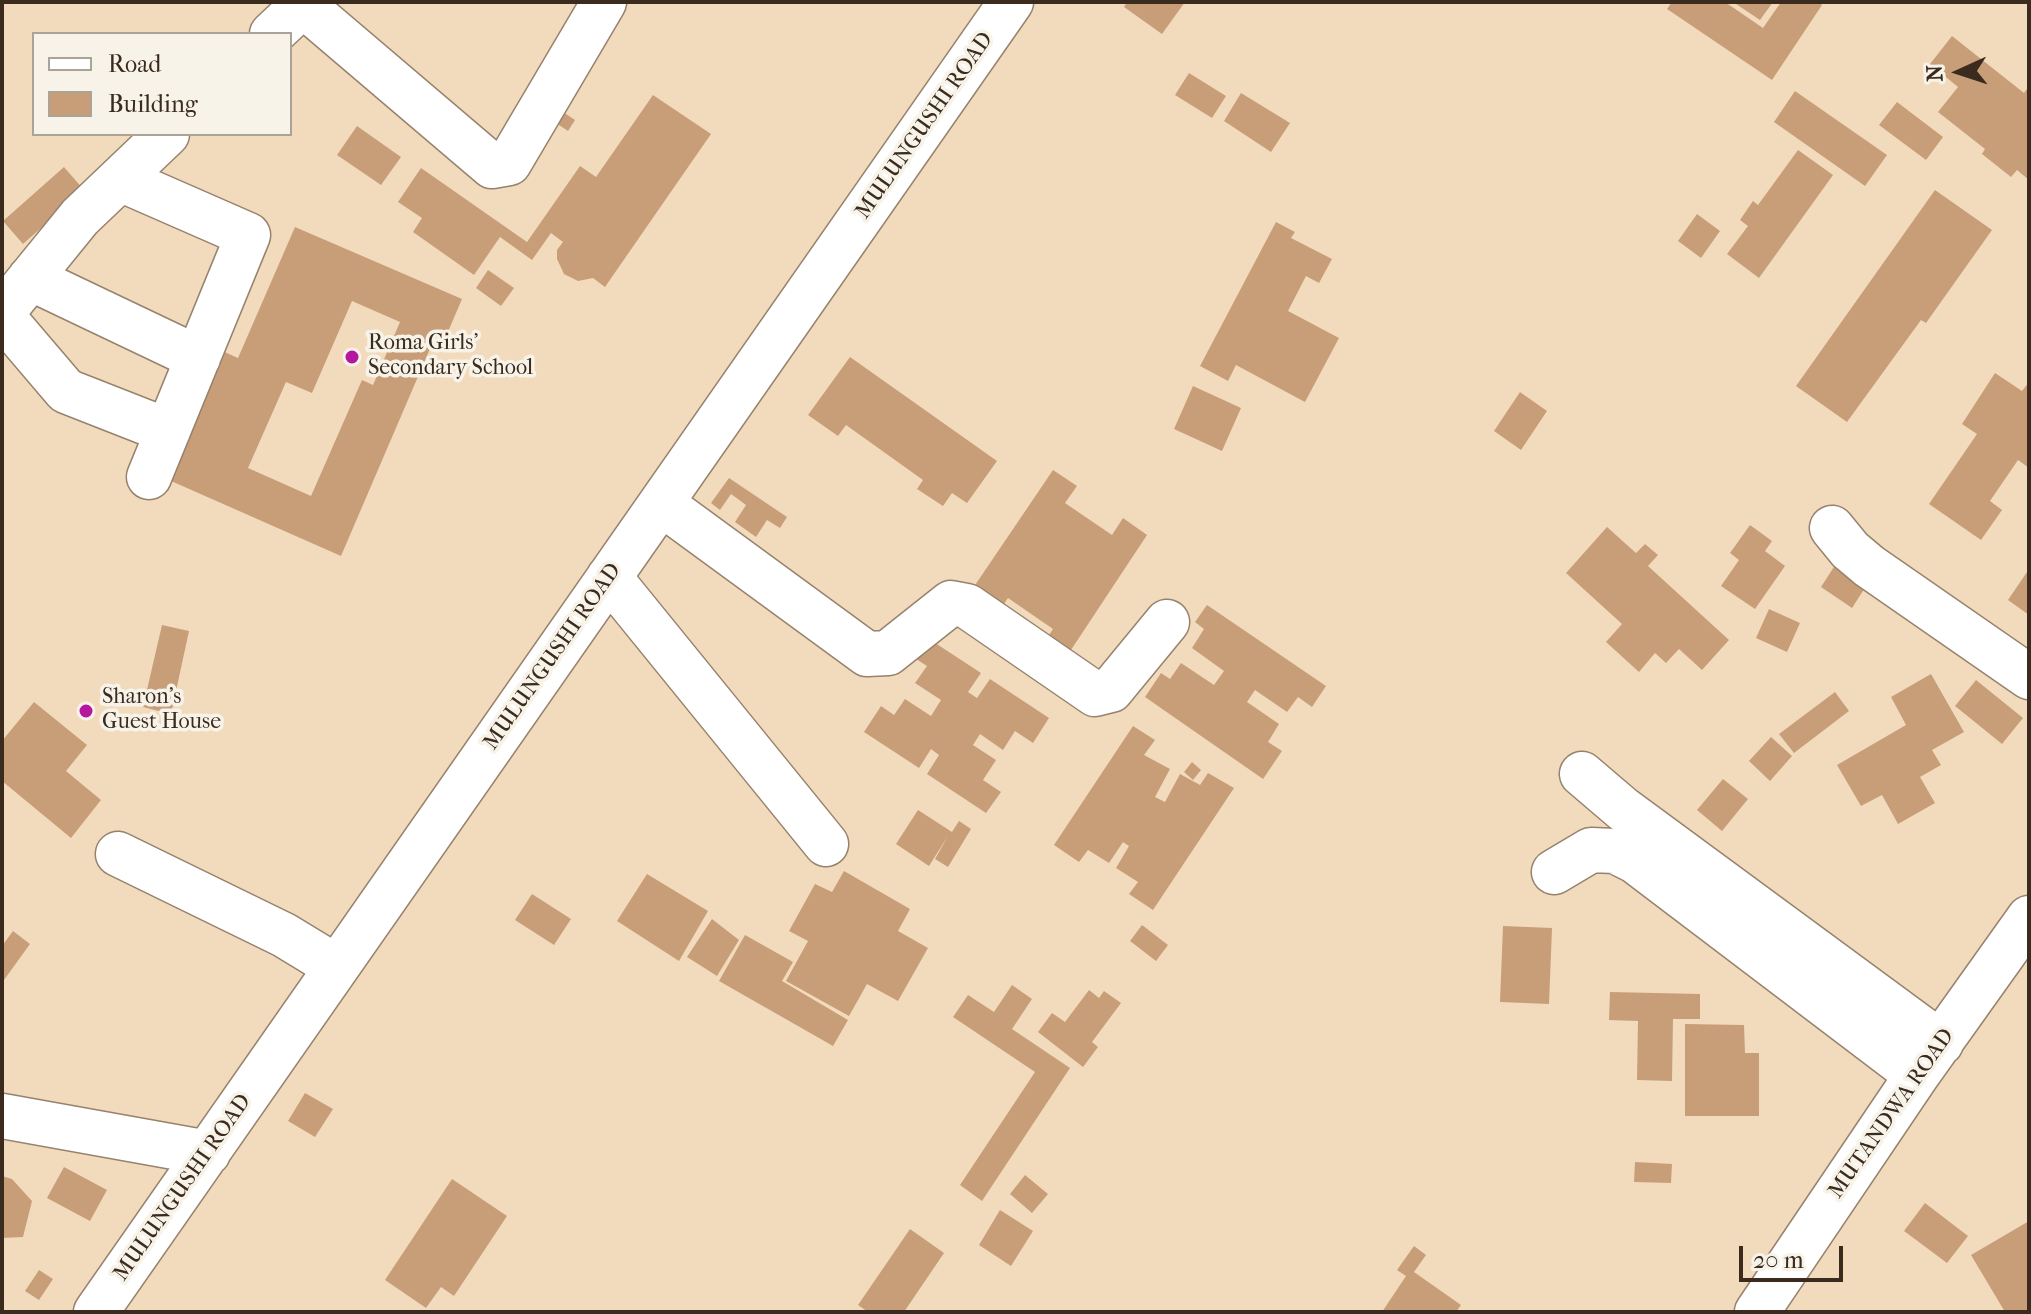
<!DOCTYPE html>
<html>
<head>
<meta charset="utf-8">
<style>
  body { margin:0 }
  #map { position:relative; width:2031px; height:1314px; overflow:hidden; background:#f2dbbc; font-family:"IM FELL French Canon",serif }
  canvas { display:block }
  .frame { position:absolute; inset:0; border:4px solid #3b2a1e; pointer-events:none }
  .legend { position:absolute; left:32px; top:32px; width:260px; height:104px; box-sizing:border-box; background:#f7f3e8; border:2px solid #aca397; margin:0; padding:10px 14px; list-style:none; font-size:24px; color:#3b2a1e }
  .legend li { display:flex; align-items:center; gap:16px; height:40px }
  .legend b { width:40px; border:2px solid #aca397 }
  .north { position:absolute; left:1919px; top:32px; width:80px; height:80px; -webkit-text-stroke:6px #f7f3e8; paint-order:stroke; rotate:267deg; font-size:22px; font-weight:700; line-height:32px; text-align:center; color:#3b2a1e }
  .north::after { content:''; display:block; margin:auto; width:28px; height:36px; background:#3b2a1e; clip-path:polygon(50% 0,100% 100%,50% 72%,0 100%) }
  .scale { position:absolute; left:1739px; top:1246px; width:104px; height:36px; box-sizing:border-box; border:4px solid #3b2a1e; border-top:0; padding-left:10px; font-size:24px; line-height:28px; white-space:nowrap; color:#3b2a1e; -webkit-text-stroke:6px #f7f3e8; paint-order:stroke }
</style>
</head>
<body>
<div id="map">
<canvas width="2031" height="1314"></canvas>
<div class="frame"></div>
<ul class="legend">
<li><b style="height:10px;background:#fff"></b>Road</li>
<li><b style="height:22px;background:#c89e78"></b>Building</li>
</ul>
<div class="north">N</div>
<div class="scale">20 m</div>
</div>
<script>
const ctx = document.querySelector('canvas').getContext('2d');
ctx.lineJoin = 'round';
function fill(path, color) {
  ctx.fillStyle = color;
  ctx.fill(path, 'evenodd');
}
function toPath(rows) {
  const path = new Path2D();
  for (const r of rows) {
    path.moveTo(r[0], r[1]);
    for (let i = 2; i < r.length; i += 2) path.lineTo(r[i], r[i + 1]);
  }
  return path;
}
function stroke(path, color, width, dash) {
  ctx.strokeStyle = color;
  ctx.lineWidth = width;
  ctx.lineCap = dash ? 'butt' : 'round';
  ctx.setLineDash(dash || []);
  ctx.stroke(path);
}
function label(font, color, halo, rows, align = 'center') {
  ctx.font = font + ' "IM FELL French Canon",serif';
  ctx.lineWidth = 7;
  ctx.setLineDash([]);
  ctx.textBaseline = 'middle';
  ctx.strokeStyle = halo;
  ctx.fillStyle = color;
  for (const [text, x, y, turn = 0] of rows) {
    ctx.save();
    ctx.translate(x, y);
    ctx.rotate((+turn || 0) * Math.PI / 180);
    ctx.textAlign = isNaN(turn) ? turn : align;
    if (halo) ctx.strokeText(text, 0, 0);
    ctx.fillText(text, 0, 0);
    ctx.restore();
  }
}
const building = toPath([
  [1127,2,1185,2,1162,34,1124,7],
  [1672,2,1725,2,1763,28,1781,2,1819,2,1822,5,1772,80,1667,9],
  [1733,2,1773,2,1760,20],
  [1952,36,2024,93,2029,86,2029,180,2017,170,2011,177,1982,154,1985,149,1938,112,1958,87,1930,64],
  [1189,73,1226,96,1212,118,1175,95],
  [1795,91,1887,155,1865,186,1774,122],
  [1241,93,1290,123,1271,152,1224,121],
  [653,95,711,134,605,287,593,278,578,281,564,274,557,259,557,250,563,242,551,233,532,260,500,237,474,275,413,232,422,218,398,202,421,168,527,242,580,166,596,177],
  [1897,102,1943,137,1926,160,1879,125],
  [554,106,575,120,568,131,547,117],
  [357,126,401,157,381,185,337,155],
  [1798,150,1833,175,1759,278,1727,254,1748,226,1740,220,1753,201,1758,205],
  [64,167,84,190,23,244,3,221],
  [1935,190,1992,230,1926,323,1921,320,1847,422,1796,386],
  [1697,214,1720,231,1701,258,1678,241],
  [1276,222,1295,232,1291,238,1332,259,1319,283,1306,276,1288,311,1339,338,1305,402,1236,365,1228,381,1200,366],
  [295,227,462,299,444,341,435,337,341,556,162,477,218,349,238,358],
  [352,301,400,322,373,385,362,380,311,496,248,468,286,382,312,393],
  [488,270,514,288,501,306,476,288],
  [850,357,997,461,967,503,952,493,943,506,917,489,923,480,846,425,838,436,808,415],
  [1995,373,2022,391,2029,382,2029,468,2018,460,1990,501,2002,510,1981,540,1929,504,1977,434,1962,424],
  [1193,386,1241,408,1222,451,1174,429],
  [1520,392,1547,411,1521,450,1494,431],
  [1053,470,1077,486,1065,503,1112,535,1123,518,1147,535,1065,659,1043,644,1053,629,1008,598,998,613,969,594],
  [729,478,787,517,780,528,767,520,756,537,735,522,746,505,731,494,720,510,711,503],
  [1750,525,1772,541,1765,551,1785,566,1755,609,1721,586,1739,560,1730,553],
  [1607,527,1636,553,1645,544,1658,555,1648,566,1729,640,1702,670,1679,649,1666,663,1655,653,1639,672,1606,642,1622,624,1566,573],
  [1839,559,1870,580,1852,608,1821,587],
  [2029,569,2029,615,2008,600],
  [1207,605,1326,686,1312,707,1298,697,1287,712,1255,690,1247,702,1279,724,1268,742,1282,751,1263,779,1145,697,1161,673,1170,679,1181,663,1214,685,1224,671,1192,648,1204,629,1195,622],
  [1769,609,1800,623,1787,652,1756,638],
  [162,625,189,631,171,714,143,707],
  [926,637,981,673,968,692,977,698,990,679,1049,718,1033,743,1015,731,1003,750,980,734,973,745,996,760,983,780,1001,792,986,813,927,774,939,755,931,749,919,768,864,732,881,706,894,715,905,699,931,716,941,700,915,683,927,666,913,657],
  [1931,674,1964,732,1932,750,1941,765,1920,777,1935,803,1898,824,1882,795,1861,806,1837,765,1906,725,1891,697],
  [1976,680,2023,718,2002,744,1955,706],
  [1835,692,1849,711,1794,753,1779,734],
  [34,702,87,745,66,771,101,800,71,838,2,781,2,741],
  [1133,726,1155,740,1144,755,1170,769,1155,797,1165,802,1180,774,1200,785,1208,773,1234,788,1153,910,1129,894,1138,882,1116,868,1129,846,1123,842,1109,863,1088,850,1079,862,1054,845],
  [1771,737,1792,756,1770,781,1749,761],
  [1192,762,1201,770,1193,780,1184,772],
  [1723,779,1748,799,1722,831,1697,810],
  [918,810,952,832,959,821,971,829,948,867,935,859,948,836,929,866,896,844],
  [844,871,910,909,898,931,928,948,898,1001,867,984,849,1016,786,981,808,941,789,931,815,884,832,892],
  [647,874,708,911,679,961,617,921],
  [532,894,571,919,554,945,515,920],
  [712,919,739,940,717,976,687,957],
  [1142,925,1168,945,1156,961,1130,941],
  [1503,926,1552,928,1549,1004,1500,1002],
  [13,931,30,944,4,980,2,979,2,946],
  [745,935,793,962,782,981,848,1020,833,1046,719,981],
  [1012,985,1032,999,1012,1029,1070,1068,982,1201,960,1185,1035,1072,953,1017,968,995,994,1012],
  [1089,990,1099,998,1104,991,1121,1003,1092,1042,1098,1047,1083,1067,1038,1032,1052,1013,1065,1022],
  [1610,992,1700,994,1700,1019,1673,1019,1672,1081,1637,1080,1638,1021,1609,1020],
  [1685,1024,1744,1025,1745,1053,1759,1053,1759,1116,1685,1116],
  [305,1093,333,1109,315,1137,288,1121],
  [1635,1162,1672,1164,1671,1183,1634,1182],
  [64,1167,107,1190,90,1221,47,1198],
  [1025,1175,1048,1194,1032,1213,1010,1194],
  [2,1176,12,1179,32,1201,23,1237,2,1238],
  [452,1179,507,1216,454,1296,441,1287,426,1308,385,1280],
  [1925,1203,1968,1236,1947,1263,1904,1231],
  [1000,1210,1033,1231,1011,1266,979,1245],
  [2029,1221,2029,1310,2025,1312,2005,1312,1971,1255],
  [910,1229,944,1253,904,1312,868,1312,858,1305],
  [1414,1246,1426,1255,1414,1272,1461,1305,1456,1312,1382,1312,1406,1276,1397,1270],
  [39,1270,53,1279,39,1300,25,1291]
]);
const minor = toPath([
  [303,5,492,166,509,163,604,2],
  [272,34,306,2],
  [120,179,248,235,149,477],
  [30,278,198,358],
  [2,313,80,217,167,134],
  [2,316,66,391,168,431],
  [662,504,867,654,888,653,951,603,967,606,1095,694,1111,690,1167,622],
  [1832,528,1850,550,1869,566,2029,677],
  [609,577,826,844],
  [1582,774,1623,809,1941,1043],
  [118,854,284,935,335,966],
  [1554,872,1591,850,1615,851,1635,861,1917,1075],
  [2,1116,208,1153],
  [96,1312,1011,2],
  [1757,1312,1917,1075,2029,918]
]);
const markers = [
  [352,357,8,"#b5179e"],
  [86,711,8,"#b5179e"]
];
const streetNames = [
  ["MULUNGUSHI ROAD",925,126,-55],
  ["MULUNGUSHI ROAD",553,657,-55],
  ["MUTANDWA ROAD",1892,1114,-55],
  ["MULUNGUSHI ROAD",183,1188,-55]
];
const poiNames = [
  ["Roma Girls'",368,344],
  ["Secondary School",368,369],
  ["Sharon's",102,698],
  ["Guest House",102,723]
];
fill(building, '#c89e78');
stroke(minor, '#96826d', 47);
stroke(minor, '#fff', 44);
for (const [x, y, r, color] of markers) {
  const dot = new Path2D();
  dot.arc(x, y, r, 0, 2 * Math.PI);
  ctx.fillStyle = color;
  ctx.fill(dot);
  stroke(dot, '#f7f3e8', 3);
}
label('22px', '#3b2a1e', '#f7f3e8', streetNames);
label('22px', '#3b2a1e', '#f7f3e8', poiNames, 'left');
</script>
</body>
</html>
